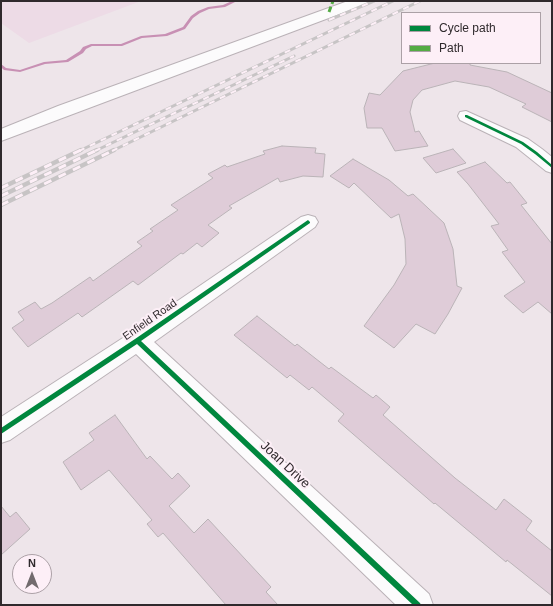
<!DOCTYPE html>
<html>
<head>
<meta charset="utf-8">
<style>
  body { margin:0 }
  #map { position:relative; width:553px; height:606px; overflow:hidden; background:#eee5ea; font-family:Helvetica,sans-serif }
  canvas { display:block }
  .frame { position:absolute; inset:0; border:2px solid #2f292c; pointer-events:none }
  .legend { position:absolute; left:401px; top:12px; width:140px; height:52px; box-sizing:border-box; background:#fdeff7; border:1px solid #aba0a6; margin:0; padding:5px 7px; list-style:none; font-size:12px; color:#2f292c }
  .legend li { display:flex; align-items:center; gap:8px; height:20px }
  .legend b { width:20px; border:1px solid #aba0a6 }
  .north { position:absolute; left:12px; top:554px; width:40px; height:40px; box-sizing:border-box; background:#fdeff7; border:1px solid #aba0a6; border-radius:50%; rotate:0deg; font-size:11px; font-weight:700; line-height:16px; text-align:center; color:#2f292c }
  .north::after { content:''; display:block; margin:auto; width:14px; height:18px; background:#726b6e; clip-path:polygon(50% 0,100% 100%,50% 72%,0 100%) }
</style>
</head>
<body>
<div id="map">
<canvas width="553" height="606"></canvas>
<div class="frame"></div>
<ul class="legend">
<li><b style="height:5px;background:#00873e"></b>Cycle path</li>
<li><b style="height:5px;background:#54ab44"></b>Path</li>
</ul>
<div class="north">N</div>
</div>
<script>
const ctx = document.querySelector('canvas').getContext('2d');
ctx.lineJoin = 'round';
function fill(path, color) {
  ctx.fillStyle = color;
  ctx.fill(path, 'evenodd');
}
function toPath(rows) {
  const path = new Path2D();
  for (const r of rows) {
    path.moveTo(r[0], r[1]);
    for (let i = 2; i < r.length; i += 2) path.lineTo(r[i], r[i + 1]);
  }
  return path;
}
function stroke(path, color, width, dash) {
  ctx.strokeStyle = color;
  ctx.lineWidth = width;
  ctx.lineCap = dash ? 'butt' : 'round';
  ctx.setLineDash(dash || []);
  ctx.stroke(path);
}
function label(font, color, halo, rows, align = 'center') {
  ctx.font = font + ' Helvetica,sans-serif';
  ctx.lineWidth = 4;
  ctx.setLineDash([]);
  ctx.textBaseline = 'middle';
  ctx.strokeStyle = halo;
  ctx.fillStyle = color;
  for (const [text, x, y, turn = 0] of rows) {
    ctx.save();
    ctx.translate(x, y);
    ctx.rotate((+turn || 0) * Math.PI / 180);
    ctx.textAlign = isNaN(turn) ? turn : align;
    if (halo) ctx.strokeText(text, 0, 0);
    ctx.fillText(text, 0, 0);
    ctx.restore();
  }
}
const built = toPath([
  [1,1,141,1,29,43,1,23]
]);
const stream = toPath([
  [232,1,237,1,225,7,209,9,200,13,193,18,185,29,167,36,142,38,122,46,92,46,86,49,83,53,68,62,45,64,20,72,4,70,1,67,1,64,6,68,20,70,44,62,66,60,80,51,83,47,91,44,121,44,141,36,165,34,183,27,191,16,198,11,208,7,223,5,232,1]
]);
const building = toPath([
  [435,63,470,63,470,65,507,72,552,93,552,122,522,107,526,104,489,87,455,81,422,90,413,100,410,112,415,132,419,131,428,146,395,151,382,128,367,128,364,108,369,93,380,95,403,71,435,63],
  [282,146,316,148,315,153,325,154,323,177,303,176,280,182,278,178,229,206,232,208,208,225,219,233,202,247,197,243,183,254,181,253,138,285,133,281,82,317,78,313,28,347,12,328,24,320,18,312,35,302,41,309,52,303,90,277,93,281,142,246,137,242,153,231,150,229,178,210,171,205,213,178,208,174,225,165,227,167,265,154,263,151,282,146],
  [453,149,466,163,436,173,423,158,453,149],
  [353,159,389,180,408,196,413,194,444,223,453,249,457,286,462,288,448,314,435,334,416,324,394,348,364,326,394,285,406,264,405,239,399,214,391,218,354,183,349,188,330,176,353,159],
  [485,162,507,183,510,182,527,203,521,205,552,244,552,314,538,302,523,313,504,296,525,282,502,252,508,250,491,226,499,224,468,184,457,172,485,162],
  [257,316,295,346,297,344,329,369,331,367,373,398,376,395,390,407,383,415,455,478,496,510,504,499,532,521,526,530,552,551,552,596,507,560,506,562,435,503,434,504,338,421,344,414,312,387,309,390,290,375,287,378,234,335,257,316],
  [115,415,147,459,150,456,172,479,178,473,190,486,169,506,194,533,208,519,271,587,266,592,278,605,226,605,163,533,158,537,147,524,152,520,109,470,81,490,63,462,94,440,89,433,115,415],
  [1,506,10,517,16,512,30,529,1,555,1,506]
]);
const minor = toPath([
  [348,1,368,1,366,4,1,141,1,129,58,106,348,1],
  [466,111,528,139,542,149,552,157,552,173,546,171,516,147,460,120,458,116,460,112,466,111],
  [308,215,315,217,318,222,315,227,154,342,429,594,433,605,396,605,136,354,10,440,1,443,1,417,129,334,301,217,308,215]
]);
const railFar1 = toPath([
  [329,20,374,1],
  [79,151,393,1],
  [95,151,294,56],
  [112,151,420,1]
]);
const rail = toPath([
  [1,188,81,150],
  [1,196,97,150],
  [1,205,114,150]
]);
const quiet = toPath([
  [329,12,333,1]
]);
const cycleway = toPath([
  [465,115,467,115,523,142,537,152,552,165,552,168,535,154,521,144,465,117,465,115],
  [308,220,310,222,310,223,141,341,420,603,421,605,413,605,137,344,1,434,1,428,135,339,308,220]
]);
const streetNames = [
  ["Enfield Road",150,320,-35]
];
const nearStreetnames = [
  ["Joan Drive",285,465,43]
];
fill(built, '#eddbe6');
fill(stream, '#c890b4');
fill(building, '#dfccd8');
stroke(building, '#bab3b7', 1);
stroke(minor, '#bab2b7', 2);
fill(minor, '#fcfbfc');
stroke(railFar1, '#c7c4c5', 3);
stroke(rail, '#c7c4c5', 4.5);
stroke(railFar1, '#fdeff7', 2, [6]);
stroke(rail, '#fdeff7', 3, [8]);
stroke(quiet, '#54ab44', 3, [5.5, 3]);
fill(cycleway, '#00873e');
label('11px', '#2f292c', '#fdeff7', streetNames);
label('13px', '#2f292c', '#fdeff7', nearStreetnames);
</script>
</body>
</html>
